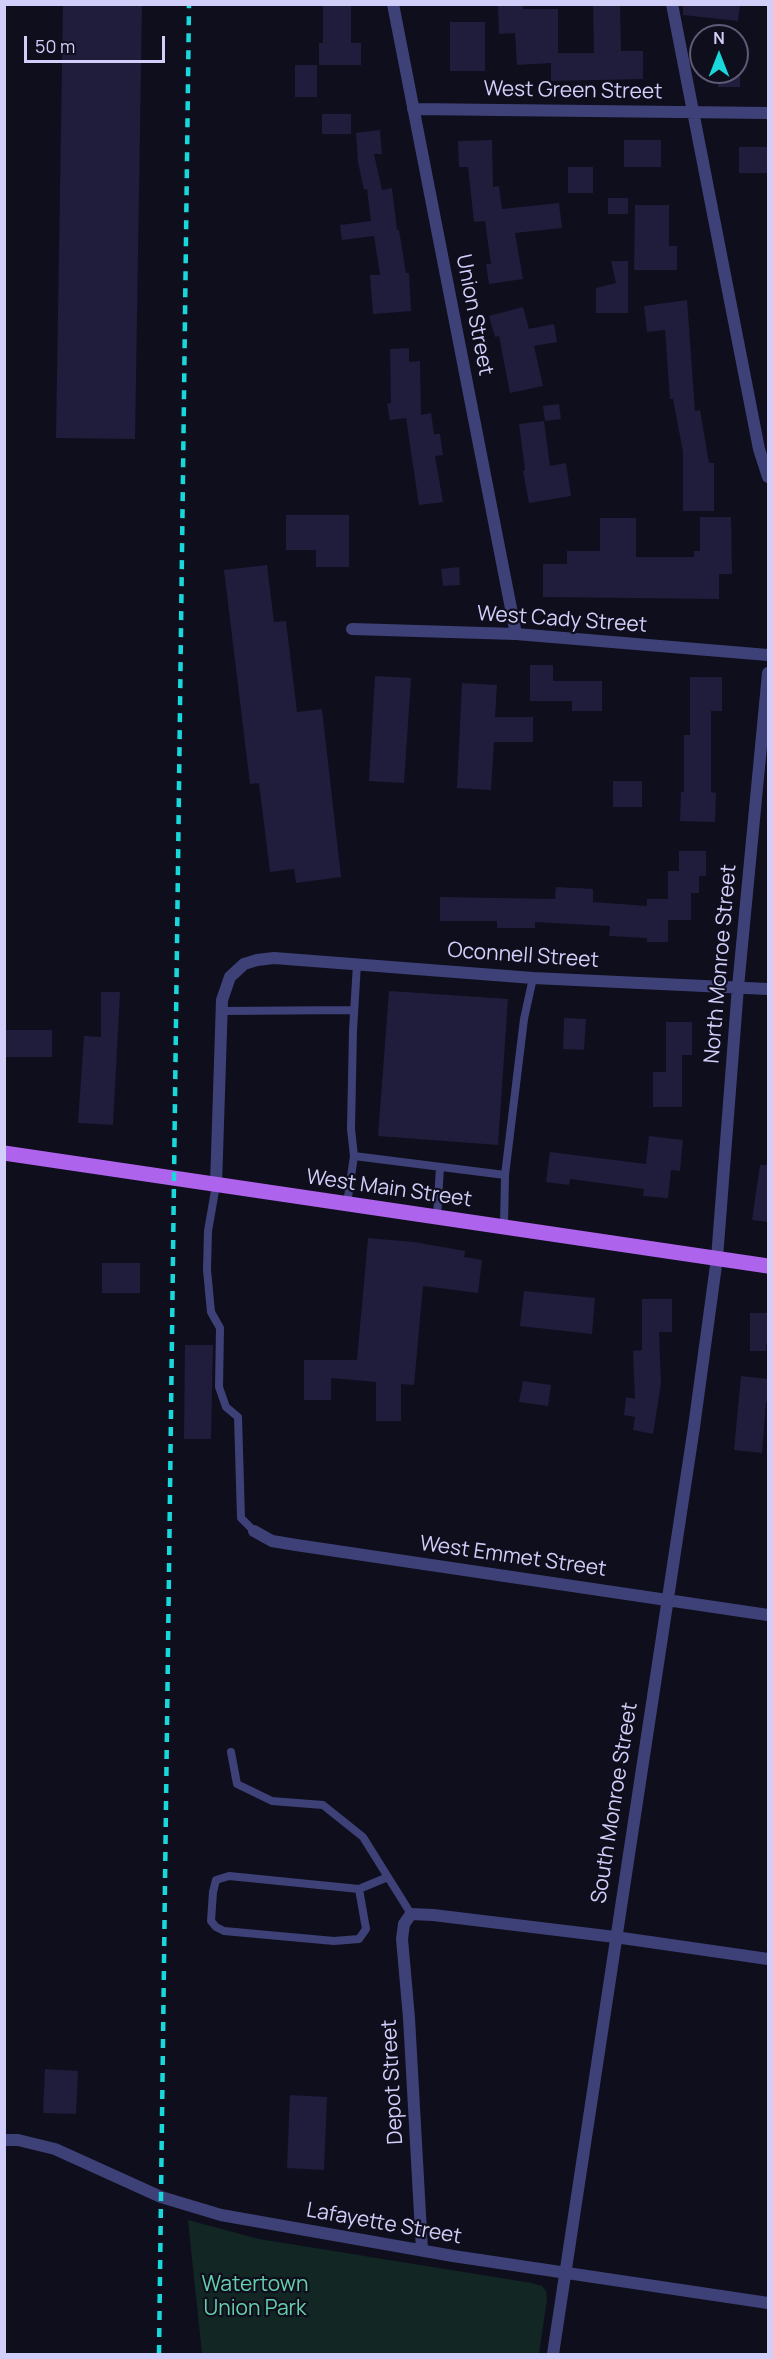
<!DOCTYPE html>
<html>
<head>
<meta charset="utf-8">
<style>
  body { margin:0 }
  #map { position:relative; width:773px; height:2359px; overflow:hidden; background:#0f0e1d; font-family:Manrope,sans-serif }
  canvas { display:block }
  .frame { position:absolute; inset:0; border:6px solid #d1cff9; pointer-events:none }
  .north { position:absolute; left:689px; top:24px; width:60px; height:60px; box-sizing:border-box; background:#0f0e1d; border:2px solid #5d5b75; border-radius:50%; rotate:0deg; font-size:16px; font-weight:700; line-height:24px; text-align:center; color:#d1cff9 }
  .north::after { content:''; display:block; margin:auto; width:21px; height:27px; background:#19d8db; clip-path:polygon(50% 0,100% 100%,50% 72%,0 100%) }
  .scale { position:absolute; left:24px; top:36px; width:141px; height:27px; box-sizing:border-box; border:3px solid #d1cff9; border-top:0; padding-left:8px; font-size:18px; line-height:21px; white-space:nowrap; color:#d1cff9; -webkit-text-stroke:4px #0f0e1d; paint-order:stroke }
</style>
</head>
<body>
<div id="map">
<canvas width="773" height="2359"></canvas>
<div class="frame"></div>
<div class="north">N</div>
<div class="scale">50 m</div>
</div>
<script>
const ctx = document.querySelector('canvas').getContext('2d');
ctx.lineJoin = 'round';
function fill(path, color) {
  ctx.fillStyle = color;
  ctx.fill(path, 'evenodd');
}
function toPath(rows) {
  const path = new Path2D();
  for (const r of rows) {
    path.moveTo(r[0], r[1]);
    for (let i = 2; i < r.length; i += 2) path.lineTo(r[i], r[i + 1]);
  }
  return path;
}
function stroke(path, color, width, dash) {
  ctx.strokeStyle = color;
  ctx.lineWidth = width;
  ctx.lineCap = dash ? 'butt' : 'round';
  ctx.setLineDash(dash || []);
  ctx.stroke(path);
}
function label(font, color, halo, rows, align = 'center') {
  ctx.font = font + ' Manrope,sans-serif';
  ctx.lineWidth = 4.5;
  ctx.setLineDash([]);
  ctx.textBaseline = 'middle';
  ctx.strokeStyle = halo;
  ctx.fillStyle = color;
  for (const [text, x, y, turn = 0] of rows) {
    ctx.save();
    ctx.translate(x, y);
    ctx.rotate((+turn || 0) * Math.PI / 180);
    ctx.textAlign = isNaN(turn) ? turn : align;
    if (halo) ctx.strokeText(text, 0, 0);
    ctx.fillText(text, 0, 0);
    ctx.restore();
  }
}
const green = toPath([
  [188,2220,259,2239,532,2283,542,2286,546,2291,547,2299,539,2354,202,2354]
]);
const building = toPath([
  [63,4,142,4,135,439,56,438],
  [323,4,351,4,351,43,361,43,361,65,319,65,319,43,323,43],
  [593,4,620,4,621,51,643,51,643,79,551,81,551,63,517,65,515,33,499,34,498,6,523,6,523,9,558,9,558,53,594,53],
  [683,4,740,4,738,21,683,15],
  [450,22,485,22,485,71,450,71],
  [295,65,317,65,317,97,295,97],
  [718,72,740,72,740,87,718,87],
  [322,114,351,114,351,134,322,134],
  [380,130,382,154,374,154,382,190,392,188,397,230,399,230,406,273,409,273,411,311,373,314,370,275,380,275,374,236,342,240,340,225,371,221,367,189,364,190,358,162,356,133],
  [492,140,493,187,499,186,502,209,559,203,562,228,515,233,523,279,489,284,486,264,491,264,485,221,474,222,468,167,459,167,458,141],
  [624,140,661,140,661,167,624,167],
  [739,147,768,147,768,173,739,173],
  [568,167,593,167,593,193,568,193],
  [608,198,628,198,628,214,608,214],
  [635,205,669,205,669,246,677,246,677,270,634,270],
  [611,261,628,261,628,313,596,313,596,288,616,283],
  [687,300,695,411,700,410,709,463,714,463,714,511,683,511,683,452,673,399,670,399,665,330,647,332,644,306],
  [523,307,529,329,554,324,557,342,534,346,543,386,510,393,499,336,495,337,489,316],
  [409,348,409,362,420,361,421,415,431,413,434,434,440,434,443,455,435,456,443,502,419,505,406,418,390,420,387,404,391,403,390,349],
  [559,404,561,419,545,421,543,406],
  [544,421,550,466,566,463,571,496,529,503,523,471,525,470,519,424],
  [286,515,349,515,349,567,316,567,316,550,286,550],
  [700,517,731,517,732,574,719,574,719,599,543,597,543,564,567,564,567,551,600,551,600,518,636,518,636,557,694,557,694,551,700,551],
  [267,565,274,622,286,621,297,712,322,709,341,877,296,883,294,869,270,872,259,783,250,784,224,570],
  [459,567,460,585,443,586,441,569],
  [530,665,553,665,553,681,602,681,602,711,572,711,572,701,530,701],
  [375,676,411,678,404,783,369,781],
  [690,677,722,677,722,711,711,711,711,792,716,793,715,822,680,821,681,792,684,792,684,735,690,735],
  [462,683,497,685,495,717,533,717,533,742,494,742,491,790,457,788],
  [613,781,642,781,642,807,613,807],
  [679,851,706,851,706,876,699,876,699,893,691,893,691,920,668,920,668,942,647,942,647,938,609,936,610,926,535,922,535,928,497,928,497,921,440,921,440,897,555,899,556,887,593,889,593,902,647,906,647,899,668,899,668,871,679,871],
  [389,991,508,999,498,1145,378,1136],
  [101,992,120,992,113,1125,78,1123,84,1036,101,1037],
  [564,1018,586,1019,584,1050,563,1049],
  [666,1022,692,1022,692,1055,682,1055,682,1107,653,1107,653,1072,666,1072],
  [4,1030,52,1030,52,1057,4,1057],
  [649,1136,683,1140,680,1171,671,1170,668,1198,643,1196,644,1189,570,1179,569,1185,546,1182,550,1152,646,1164],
  [760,1165,768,1165,768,1222,752,1220],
  [368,1238,414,1242,465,1251,464,1257,482,1260,478,1293,423,1286,414,1385,401,1384,401,1421,376,1421,376,1382,331,1378,331,1400,304,1400,304,1360,357,1360],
  [102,1263,140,1263,140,1293,102,1293],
  [524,1291,595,1298,592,1334,520,1326],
  [642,1299,672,1299,672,1332,659,1332,661,1384,653,1434,633,1430,635,1417,624,1415,626,1397,635,1399,633,1351,642,1350],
  [750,1313,768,1313,768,1344,766,1344,766,1351,750,1351],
  [185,1345,213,1345,211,1439,184,1439],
  [741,1376,768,1379,768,1402,766,1402,762,1453,734,1450],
  [523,1381,551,1385,548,1406,519,1402],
  [45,2069,78,2071,76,2114,43,2113],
  [290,2095,327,2097,324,2170,287,2168]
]);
const lane = toPath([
  [222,1011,354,1010],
  [354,1156,351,1129,353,1030,357,964],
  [505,1175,524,1019,533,978],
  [216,1185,208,1231,207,1270,211,1312,220,1328,219,1387,226,1407,238,1417,241,1518,254,1531],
  [347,1204,354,1156,505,1175,504,1227],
  [437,1217,440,1167],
  [231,1752,237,1784,272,1801,323,1805,363,1837,411,1914],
  [359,1889,366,1929,359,1939,334,1941,224,1931,216,1927,211,1921,213,1892,216,1880,229,1876,359,1889,388,1877]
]);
const street = toPath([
  [393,4,516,634],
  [672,4,759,449,768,477],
  [413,109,768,113],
  [352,629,516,634,768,655],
  [216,1185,222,1000,230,977,244,964,257,960,274,958,533,978,768,989],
  [254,1531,272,1541,296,1545,768,1615],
  [4,2140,18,2140,55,2149,161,2197,221,2215,453,2256,768,2303],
  [422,2250,409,2018,402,1939,404,1924,411,1914,433,1915,615,1937,768,1959],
  [553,2354,694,1427,717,1258,738,987,768,673]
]);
const primary = toPath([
  [4,1153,768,1266]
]);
const rail = toPath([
  [159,2354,189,4]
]);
const streetNames = [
  ["West Green Street",573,91,1],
  ["Union Street",474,315,79],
  ["West Cady Street",562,620,4],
  ["Oconnell Street",523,956,4],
  ["North Monroe Street",721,964,-85],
  ["West Main Street",389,1189,8],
  ["West Emmet Street",513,1557,8],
  ["South Monroe Street",615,1803,-81],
  ["Depot Street",393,2082,-93],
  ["Lafayette Street",384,2224,10]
];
const parkNames = [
  ["Watertown",255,2285],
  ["Union Park",255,2309]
];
fill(green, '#122624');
fill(building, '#201c3c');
stroke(lane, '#3e4177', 8);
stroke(street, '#3e4177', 12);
stroke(primary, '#ae63ed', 15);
stroke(rail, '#19d8db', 4.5, [9, 8]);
label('21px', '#d1cff9', '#0f0e1d', streetNames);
label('21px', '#65d0ac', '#0f0e1d', parkNames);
</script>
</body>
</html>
